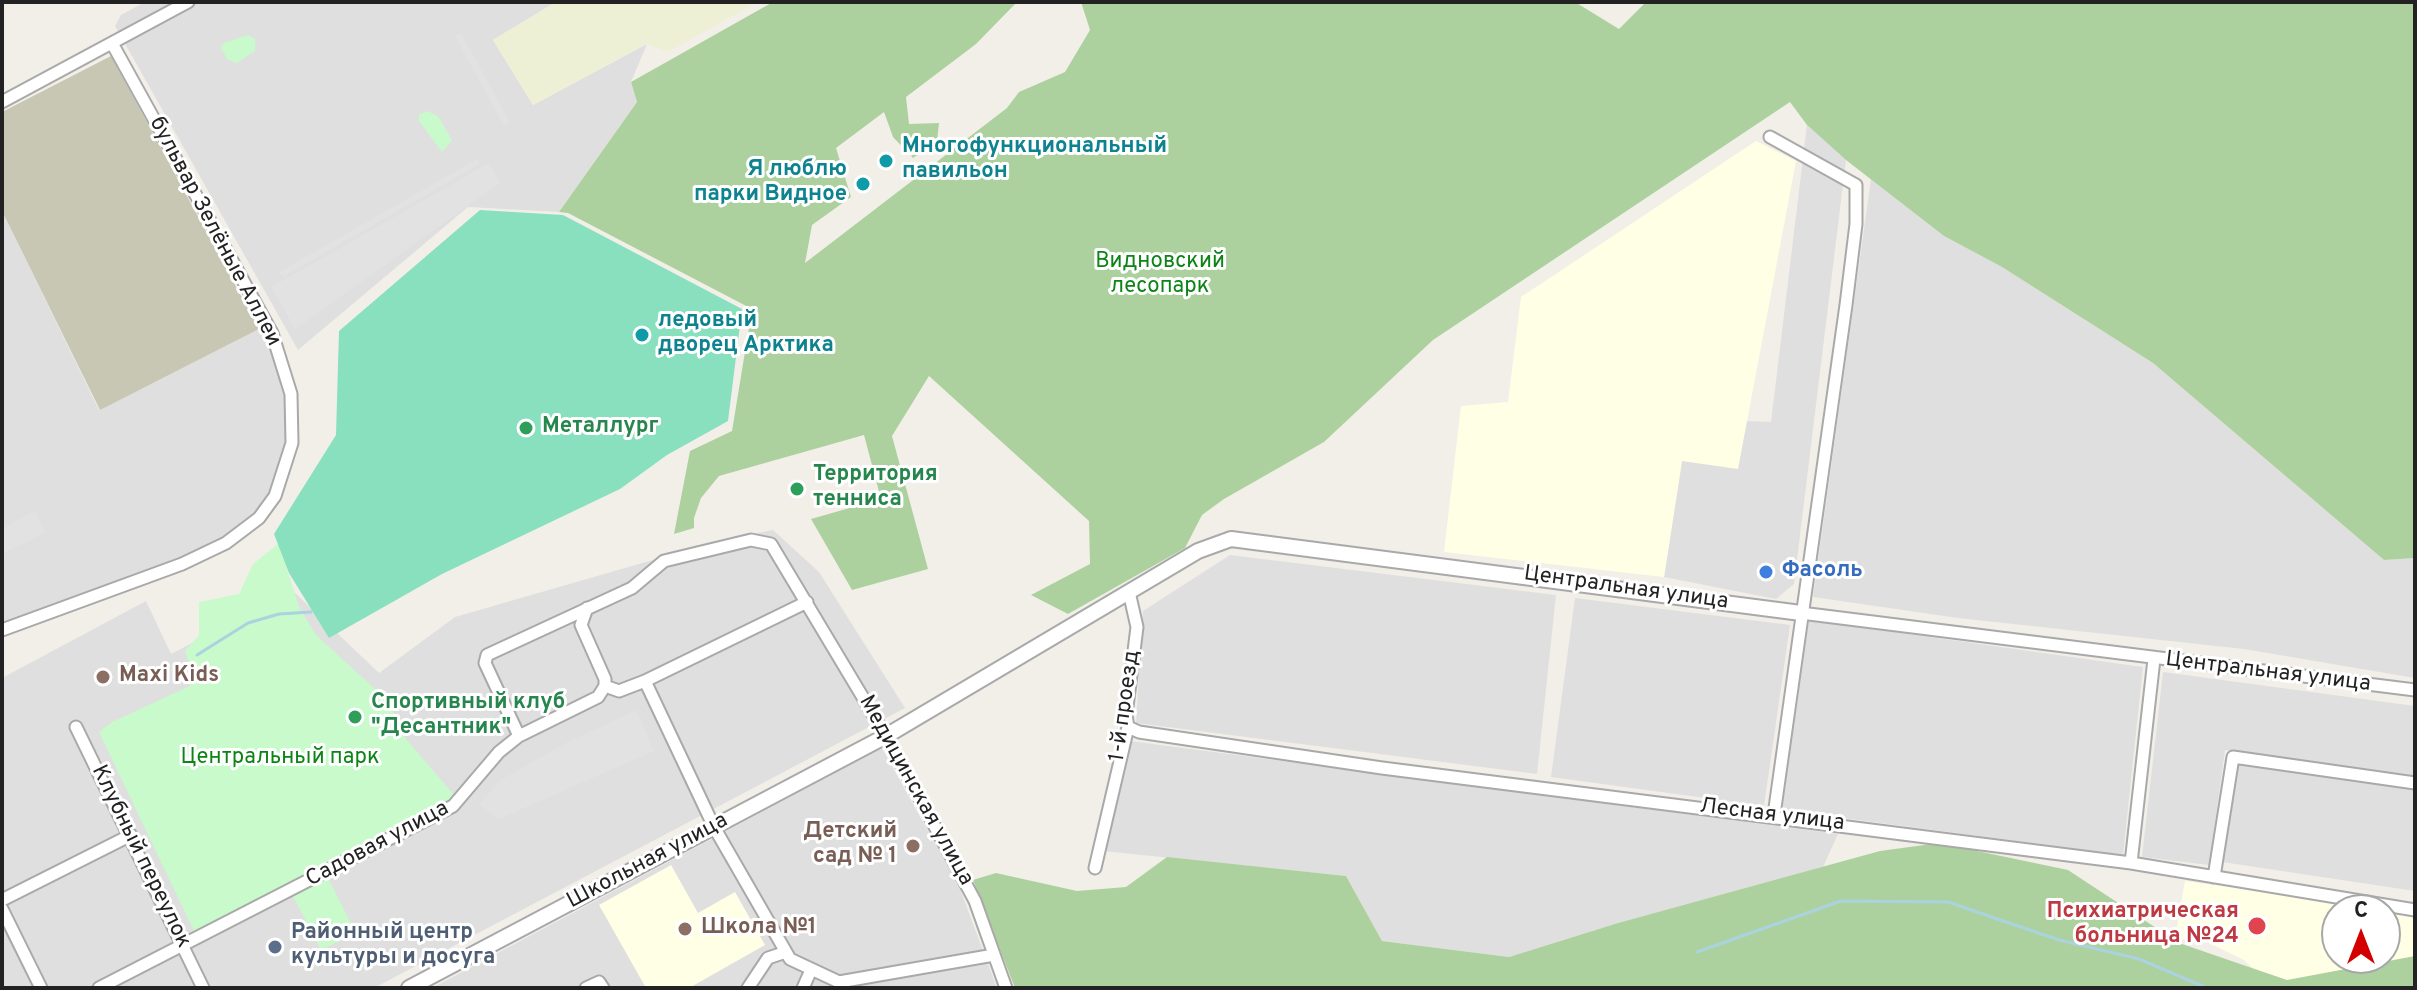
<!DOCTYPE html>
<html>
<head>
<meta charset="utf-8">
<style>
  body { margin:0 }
  #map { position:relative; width:2417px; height:990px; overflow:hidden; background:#f2efe9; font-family:Overpass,sans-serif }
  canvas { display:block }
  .frame { position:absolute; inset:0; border:4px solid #222; pointer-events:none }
  .north { position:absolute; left:2321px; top:894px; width:80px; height:80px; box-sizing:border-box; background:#fff; border:2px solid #a7a7a7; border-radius:50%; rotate:0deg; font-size:22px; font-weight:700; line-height:32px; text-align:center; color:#222 }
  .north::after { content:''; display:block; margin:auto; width:28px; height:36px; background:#d40000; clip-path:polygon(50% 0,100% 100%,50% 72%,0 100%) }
</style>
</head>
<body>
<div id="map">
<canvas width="2417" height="990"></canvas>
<div class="frame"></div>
<div class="north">С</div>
</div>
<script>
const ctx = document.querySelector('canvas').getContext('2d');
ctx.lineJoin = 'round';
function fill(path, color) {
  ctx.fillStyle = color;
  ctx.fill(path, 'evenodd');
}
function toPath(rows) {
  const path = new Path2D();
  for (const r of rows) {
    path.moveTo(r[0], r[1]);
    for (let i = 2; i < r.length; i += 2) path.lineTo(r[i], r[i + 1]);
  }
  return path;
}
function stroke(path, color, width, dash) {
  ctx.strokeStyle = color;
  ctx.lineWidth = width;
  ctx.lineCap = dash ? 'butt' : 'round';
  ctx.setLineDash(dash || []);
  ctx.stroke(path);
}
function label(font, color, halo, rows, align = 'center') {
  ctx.font = font + ' Overpass,sans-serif';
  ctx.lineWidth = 6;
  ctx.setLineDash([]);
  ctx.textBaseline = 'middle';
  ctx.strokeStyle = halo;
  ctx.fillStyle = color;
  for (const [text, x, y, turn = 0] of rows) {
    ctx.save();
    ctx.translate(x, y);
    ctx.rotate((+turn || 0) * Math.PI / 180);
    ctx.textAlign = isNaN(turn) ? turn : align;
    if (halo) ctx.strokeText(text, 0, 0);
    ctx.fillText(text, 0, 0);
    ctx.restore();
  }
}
const residential = toPath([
  [145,2,556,2,493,40,533,105,647,44,631,82,637,102,559,212,468,207,298,350,115,26,121,15],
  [1807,125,1846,160,1794,584,1776,599,1664,577,1682,461,1746,421,1771,422],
  [1871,179,1944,236,2002,267,2153,363,2384,560,2415,558,2415,678,2244,649,1958,618,1813,597],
  [2,211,99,410,259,329,282,373,289,409,286,444,275,485,251,518,226,538,142,576,2,624],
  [773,530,819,572,905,708,374,988,2,988,2,678,146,601,171,654,293,591,379,673,455,617,722,540],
  [1230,555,1556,595,1537,774,1136,723,1143,611],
  [1575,598,1790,625,1764,806,1551,777],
  [1809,620,2143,667,2123,855,1782,810],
  [2163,672,2415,706,2415,780,2225,750,2209,865,2142,857],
  [1130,741,1838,834,1823,867,1618,923,1509,957,1382,941,1346,876,1103,851],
  [882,748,960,889,997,988,432,988],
  [2237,759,2415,786,2415,891,2222,862]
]);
const education = toPath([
  [1756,141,1796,161,1738,469,1682,461,1664,577,1444,552,1461,406,1508,402,1521,297],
  [671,865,698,913,735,892,765,945,689,988,646,988,599,905],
  [2185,881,2415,913,2415,965,2351,979,2266,981,2244,960,2205,941,2175,938],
  [2337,910,2385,910,2385,958,2337,958]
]);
const construction = toPath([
  [111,56,259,329,100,410,2,211,2,112]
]);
const farmland = toPath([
  [556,2,758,2,668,52,646,44,533,105,493,40]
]);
const forest = toPath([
  [773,2,1017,2,976,44,906,97,909,124,939,123,937,142,913,158,893,137,884,112,836,148,851,197,812,225,805,263,1007,108,1019,92,1065,72,1090,30,1081,2,1575,2,1619,29,1646,2,2414,2,2415,558,2384,560,2153,363,2002,267,1944,236,1846,160,1807,125,1790,102,1433,340,1324,442,1224,499,1202,515,1185,548,1068,614,1031,595,1090,564,1089,521,929,376,892,436,928,569,852,590,811,519,881,499,864,435,719,476,701,498,694,518,694,528,674,534,690,451,732,431,752,309,568,213,559,212,637,102,631,82],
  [1939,843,2068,870,2179,943,2287,980,2415,956,2415,988,1015,988,973,880,996,873,1077,891,1126,887,1167,857,1346,876,1382,941,1509,957,1618,923,1880,851]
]);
const park = toPath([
  [248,35,255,39,255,51,237,63,227,59,221,48,224,43],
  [427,111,438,116,452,140,442,152,419,121,419,115],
  [279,543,299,607,316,635,387,700,406,739,454,795,447,804,194,931,99,732,112,722,190,686,193,675,185,651,199,635,199,602,239,594,253,564],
  [328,878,356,933,321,950,293,896]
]);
const pitch = toPath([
  [480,210,563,215,742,309,728,421,667,455,620,489,442,574,329,638,289,573,274,534,336,435,339,331]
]);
const parking = toPath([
  [461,33,510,122,504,126,455,36],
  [477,159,480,164,283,277,279,272],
  [489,163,500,183,295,329,271,287],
  [35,511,45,533,2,554,2,528],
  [637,710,654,751,499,819,479,805,499,781,566,743]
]);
const stream = toPath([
  [197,655,248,623,279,614,311,612],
  [1697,952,1841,901,1948,902,2059,940,2139,959,2207,988]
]);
const minor = toPath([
  [2,102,188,2],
  [1770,137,1856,185,1856,224,1846,305,1774,815],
  [587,608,581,625,605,679,605,686],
  [1801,613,2415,690],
  [2,630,182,564,226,543,259,518,275,496,292,443,291,394,272,333,113,45],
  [645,681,714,827,790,959,839,982,994,955],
  [76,727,203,988],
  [1128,727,1139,732,1382,768,2131,863,2415,910],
  [519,736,485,663,487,655,632,588,664,561,751,540,771,544,886,736,975,901,1006,988],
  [2131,863,2154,659],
  [1095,868,1128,727,1126,715,1137,627,1129,592],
  [2214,877,2233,757,2415,783],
  [2,900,131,835],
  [2,909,41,988],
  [99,988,453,806,499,752,519,736,598,697,605,686,619,691,645,681,807,602],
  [586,988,599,982,603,988],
  [748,988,768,958,786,952],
  [803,988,811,970]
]);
const tertiary = toPath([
  [409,988,886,736,1198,551,1231,539,1801,613]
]);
const markers = [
  [886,161,8,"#0f9aa8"],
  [863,184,8,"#0f9aa8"],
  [642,335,8,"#0f9aa8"],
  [526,428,8,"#2e9e5b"],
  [797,489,8,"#2e9e5b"],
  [1766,572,8,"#3f7fe0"],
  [103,677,8,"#8d6e63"],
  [355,717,8,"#2e9e5b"],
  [913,846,8,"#8d6e63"],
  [2257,926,10,"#e0444e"],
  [685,929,8,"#8d6e63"],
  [275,947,8,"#5c6f8a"]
];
const cultureNames = [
  ["Многофункциональный",902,148],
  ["павильон",902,173],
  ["Я люблю",847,171,"right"],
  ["парки Видное",847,196,"right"],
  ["ледовый",658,322],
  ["дворец Арктика",658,347]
];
const streetNames = [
  ["бульвар Зелёные Аллеи",214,232,62],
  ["Центральная улица",1626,589,8],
  ["Центральная улица",2268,673,7],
  ["1-й проезд",1126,706,-82],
  ["Медицинская улица",915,791,61],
  ["Лесная улица",1772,816,7],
  ["Садовая улица",378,845,-28],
  ["Клубный переулок",140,857,64],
  ["Школьная улица",648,862,-28]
];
const parkNames = [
  ["Видновский",1160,263],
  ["лесопарк",1160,288],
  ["Центральный парк",280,759]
];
const leisureNames = [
  ["Металлург",542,428],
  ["Территория",813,476],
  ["тенниса",813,501],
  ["Спортивный клуб",371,704],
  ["\"Десантник\"",371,729]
];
const shopNames = [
  ["Фасоль",1782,572]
];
const educationNames = [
  ["Maxi Kids",119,677],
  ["Детский",897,833,"right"],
  ["сад № 1",897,858,"right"],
  ["Школа №1",701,929]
];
const healthNames = [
  ["Психиатрическая",2239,913],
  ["больница №24",2239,938]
];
const serviceNames = [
  ["Районный центр",291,934],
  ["культуры и досуга",291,959]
];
fill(residential, '#e0dfdf');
fill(education, '#ffffe5');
fill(construction, '#c7c7b4');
fill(farmland, '#eef0d5');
fill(forest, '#add19e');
fill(park, '#c8facc');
fill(pitch, '#88e0be');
fill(parking, '#e2e2e2');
stroke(stream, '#aad3df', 3);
stroke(minor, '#a9a9a9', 15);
stroke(tertiary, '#a9a9a9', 18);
stroke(minor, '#fff', 11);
stroke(tertiary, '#fff', 14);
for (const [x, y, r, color] of markers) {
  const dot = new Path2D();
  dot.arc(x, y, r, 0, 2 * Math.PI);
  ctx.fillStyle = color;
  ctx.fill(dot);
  stroke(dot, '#fff', 3);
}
label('bold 22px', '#0d838f', '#fff', cultureNames, 'left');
label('22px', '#222', '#fff', streetNames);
label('22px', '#0c8416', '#fff', parkNames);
label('bold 22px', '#27864d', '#fff', leisureNames, 'left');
label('bold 22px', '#366cbe', '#fff', shopNames, 'left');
label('bold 22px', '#785e54', '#fff', educationNames, 'left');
label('bold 22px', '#be3a42', '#fff', healthNames, 'right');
label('bold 22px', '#4e5e75', '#fff', serviceNames, 'left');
</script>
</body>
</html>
